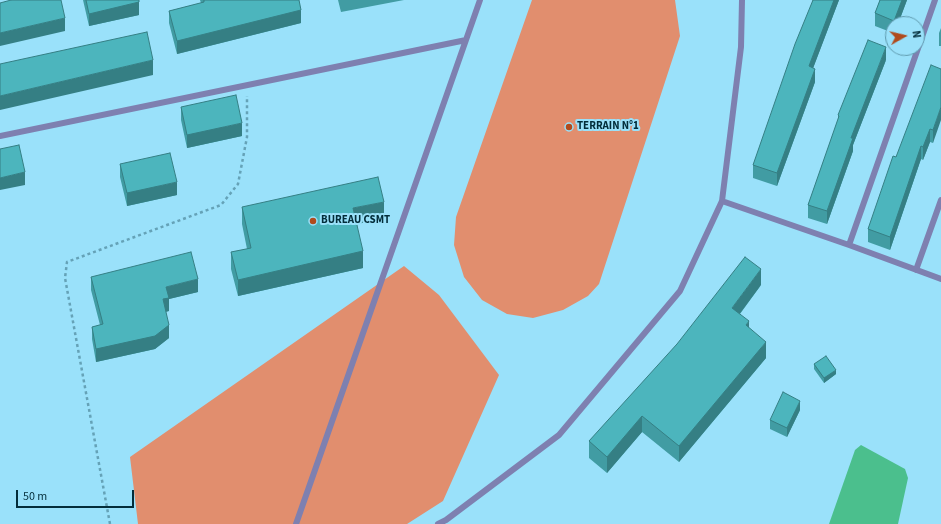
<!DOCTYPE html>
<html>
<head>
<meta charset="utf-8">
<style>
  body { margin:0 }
  #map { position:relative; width:941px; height:524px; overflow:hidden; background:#9ae1fa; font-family:"Source Sans 3",sans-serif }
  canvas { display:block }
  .north { position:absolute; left:885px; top:16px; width:40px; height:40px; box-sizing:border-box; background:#9ae1fa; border:1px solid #5e99ad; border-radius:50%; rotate:82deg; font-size:11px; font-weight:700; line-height:16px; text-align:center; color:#032d3a }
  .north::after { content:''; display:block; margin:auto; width:14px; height:18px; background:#b04b1d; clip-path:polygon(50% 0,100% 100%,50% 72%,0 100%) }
  .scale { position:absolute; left:16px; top:490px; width:118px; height:18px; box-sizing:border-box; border:2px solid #032d3a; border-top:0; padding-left:5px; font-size:12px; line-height:14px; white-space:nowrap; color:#032d3a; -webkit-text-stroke:3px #9ae1fa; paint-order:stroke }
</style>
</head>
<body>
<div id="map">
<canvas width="941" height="524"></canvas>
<div class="north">N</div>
<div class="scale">50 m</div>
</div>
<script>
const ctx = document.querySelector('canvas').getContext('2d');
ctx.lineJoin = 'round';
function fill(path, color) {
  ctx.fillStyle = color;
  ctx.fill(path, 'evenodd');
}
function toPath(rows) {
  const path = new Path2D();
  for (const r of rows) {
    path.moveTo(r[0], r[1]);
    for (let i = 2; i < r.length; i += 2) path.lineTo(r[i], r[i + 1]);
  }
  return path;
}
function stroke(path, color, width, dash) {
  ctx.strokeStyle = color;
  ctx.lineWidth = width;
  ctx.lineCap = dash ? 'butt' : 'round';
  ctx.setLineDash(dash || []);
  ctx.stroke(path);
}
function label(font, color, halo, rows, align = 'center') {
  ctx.font = font + ' "Source Sans 3",sans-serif';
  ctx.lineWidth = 4;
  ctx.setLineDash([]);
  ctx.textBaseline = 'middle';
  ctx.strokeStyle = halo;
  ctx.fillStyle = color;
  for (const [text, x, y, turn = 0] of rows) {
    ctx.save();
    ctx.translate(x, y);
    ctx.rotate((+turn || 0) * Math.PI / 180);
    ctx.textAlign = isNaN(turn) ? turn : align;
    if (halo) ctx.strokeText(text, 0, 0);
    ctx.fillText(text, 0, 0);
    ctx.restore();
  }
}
const green = toPath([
  [532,0,675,0,680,36,599,284,588,296,563,310,533,318,507,314,482,300,464,277,454,245,456,217],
  [404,266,439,295,499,375,443,501,407,524,138,524,130,457]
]);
const water = toPath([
  [861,445,905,469,908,478,898,524,829,524,855,450]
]);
const path = toPath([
  [110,524,65,278,67,262,221,205,238,184,247,137,247,96]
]);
const lane = toPath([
  [0,136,466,40],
  [722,201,849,245,941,279],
  [849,245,935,0],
  [916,270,941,200],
  [296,524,480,0],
  [438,524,446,520,559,435,680,291,722,201,741,47,742,0]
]);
const wall = toPath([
  [83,0,139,0,139,15,89,26],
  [200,0,299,0,301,23,177,54,169,23,169,11,201,3],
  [338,0,404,0,341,12],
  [813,0,839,0,813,68,815,82,777,186,753,178,753,165],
  [880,0,907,0,898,24,893,24,893,33,875,26,875,13],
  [941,28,941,46,939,46,939,33],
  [886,60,853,145,853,151,827,224,808,218,808,205,838,120,838,115],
  [941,69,933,143,930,142,923,160,921,159,890,250,868,242,868,229,896,157],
  [181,107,242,136,187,148,181,120],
  [120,164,177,195,127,206,120,177],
  [242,207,384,218,357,224,363,268,238,296,231,269,231,252,247,249,242,224],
  [91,277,198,292,169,299,169,311,166,312,169,338,155,349,96,362,92,339,92,327,100,325,91,290],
  [761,285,740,314,749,328,766,358,679,462,642,432,607,473,589,458,589,441],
  [814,364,836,374,824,383,814,369],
  [800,410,787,437,770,429,770,420]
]);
const shadedWall = toPath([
  [834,0,839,0,809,79,809,66],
  [902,0,907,0,898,24,894,24,894,21],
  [139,2,139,15,89,26,89,14],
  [301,10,301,23,177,54,177,41],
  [65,18,65,31,0,46,0,33],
  [886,47,886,60,853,145,853,151,827,224,827,211,851,138],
  [153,60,153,75,0,110,0,96],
  [815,69,815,82,777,186,777,173],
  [941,107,941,120,933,143,933,130],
  [242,123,242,136,187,148,187,135],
  [930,129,930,142,923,160,923,147],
  [921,146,921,159,890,250,890,237],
  [25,172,25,185,0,190,0,178],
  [177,182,177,195,127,206,127,193],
  [384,202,384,218,353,225,353,208],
  [363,251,363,268,238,296,238,280],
  [761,269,761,285,732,324,732,308],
  [198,279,198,292,169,299,169,311,163,312,163,299,166,287],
  [749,321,749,338,746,325],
  [169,325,169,338,155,349,96,362,96,349],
  [766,342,766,358,679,462,679,446],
  [836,370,836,374,824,383,824,378],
  [800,401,800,410,787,437,787,428],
  [642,416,642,432,607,473,607,457]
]);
const building = toPath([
  [11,0,61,0,65,18,0,33,0,3,11,0],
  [86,0,139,0,139,2,89,14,86,0],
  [204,0,299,0,301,10,177,41,169,11,204,2,204,0],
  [813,0,834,0,809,66,815,69,777,173,753,165,795,44,813,0],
  [880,0,902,0,894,21,875,13,880,0],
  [147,32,153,60,0,96,0,64,147,32],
  [868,40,886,47,851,138,853,138,827,211,808,205,839,116,838,115,868,40],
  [931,65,941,69,941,107,933,130,930,129,923,147,921,146,890,237,868,229,893,156,896,157,931,65],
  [236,95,242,123,187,135,181,107,236,95],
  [19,145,25,172,0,178,0,149,19,145],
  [170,153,177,182,127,193,120,164,170,153],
  [378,177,384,202,353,208,363,251,238,280,231,252,251,248,242,207,378,177],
  [191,252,198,279,166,287,169,298,163,299,169,325,155,336,96,349,92,327,103,324,91,277,191,252],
  [745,257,761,269,732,308,749,321,746,325,766,342,679,446,642,416,607,457,589,441,677,344,745,257],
  [826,356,836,370,824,378,814,364,826,356],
  [783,392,800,401,787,428,770,420,783,392]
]);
const markers = [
  [569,127,4,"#b04b1d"],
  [313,221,4,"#b04b1d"]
];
const poiNames = [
  ["TERRAIN N°1",577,127],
  ["BUREAU CSMT",321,221]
];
fill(green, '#e18e6e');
fill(water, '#4bbf8d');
stroke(path, '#65a2b7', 2.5, [3, 3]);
stroke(lane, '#7e80b0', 6);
fill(wall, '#419ca3');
fill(shadedWall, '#357f84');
fill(building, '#4cb5bd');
stroke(building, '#357f84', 1);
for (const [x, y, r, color] of markers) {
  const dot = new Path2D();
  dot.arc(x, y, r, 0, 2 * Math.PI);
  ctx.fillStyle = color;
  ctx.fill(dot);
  stroke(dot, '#9ae1fa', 1.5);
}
label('bold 11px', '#032d3a', '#9ae1fa', poiNames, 'left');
</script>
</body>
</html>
